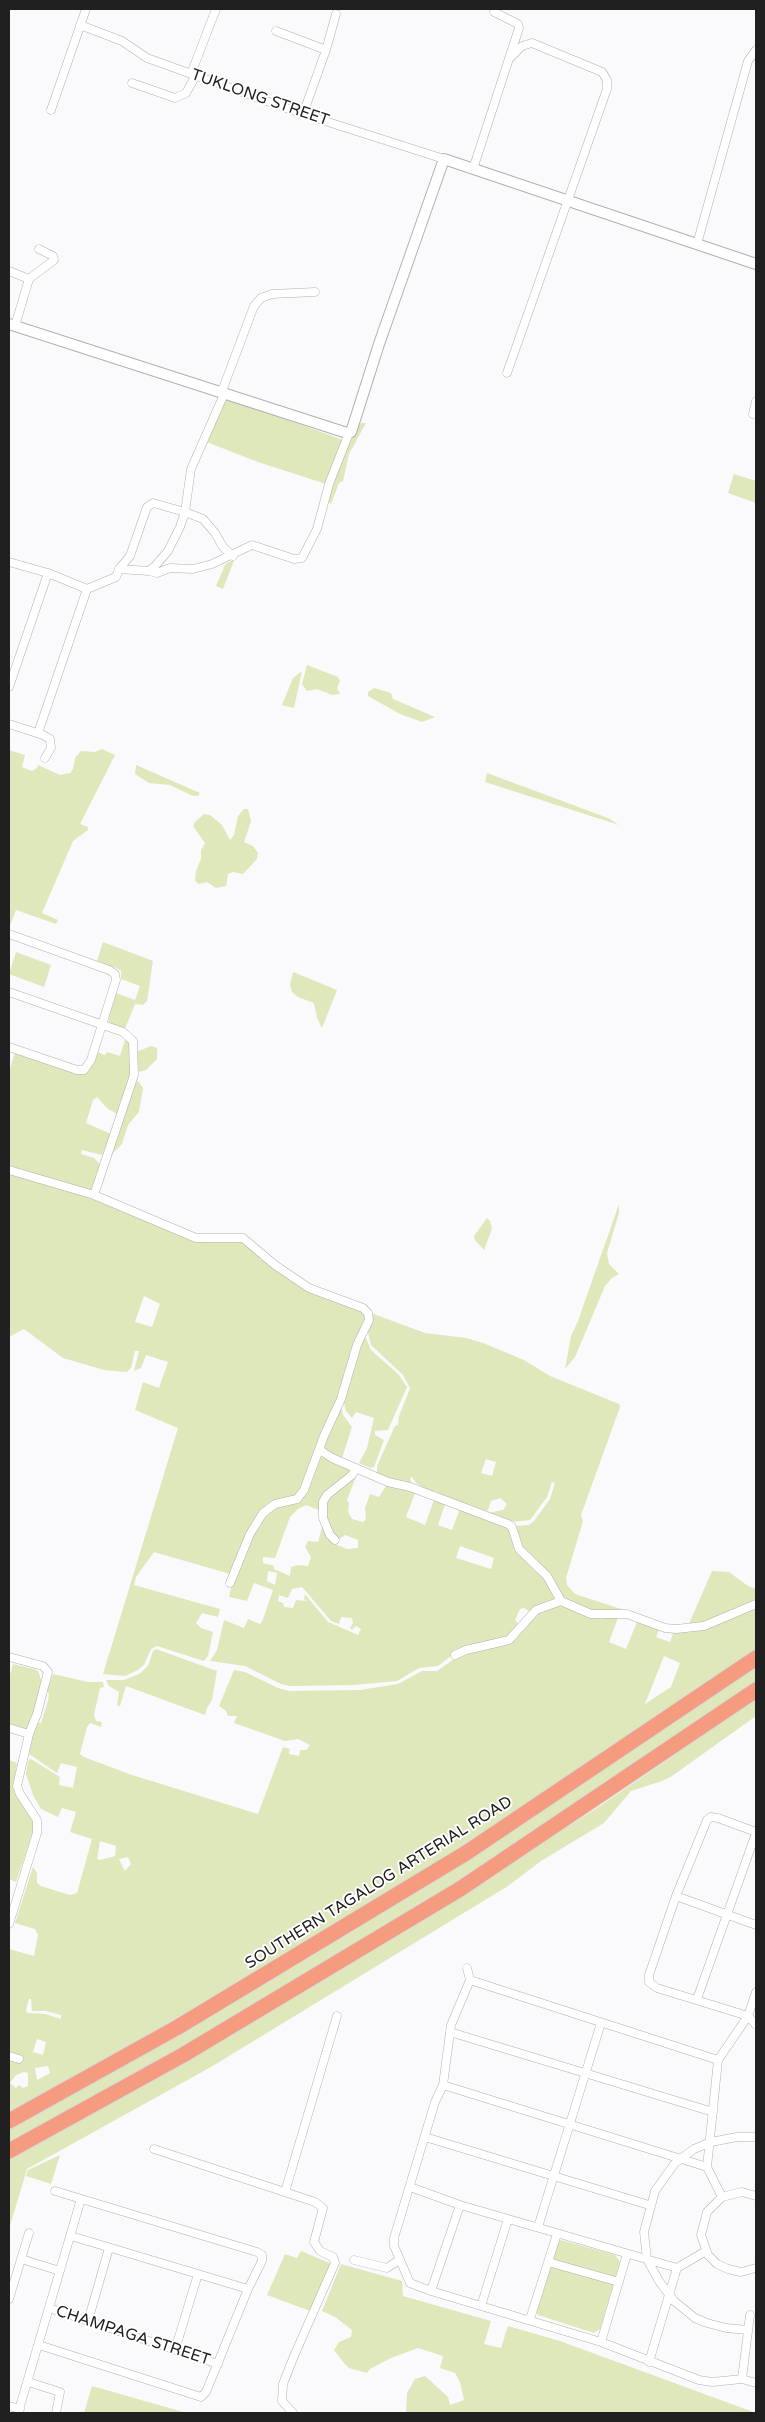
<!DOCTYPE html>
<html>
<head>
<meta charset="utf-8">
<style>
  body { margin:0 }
  #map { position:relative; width:765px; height:2422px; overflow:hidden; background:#fafafc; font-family:"Varela Round",sans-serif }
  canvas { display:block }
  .frame { position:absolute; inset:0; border:10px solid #202020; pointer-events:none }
</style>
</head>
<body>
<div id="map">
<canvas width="765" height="2422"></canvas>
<div class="frame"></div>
</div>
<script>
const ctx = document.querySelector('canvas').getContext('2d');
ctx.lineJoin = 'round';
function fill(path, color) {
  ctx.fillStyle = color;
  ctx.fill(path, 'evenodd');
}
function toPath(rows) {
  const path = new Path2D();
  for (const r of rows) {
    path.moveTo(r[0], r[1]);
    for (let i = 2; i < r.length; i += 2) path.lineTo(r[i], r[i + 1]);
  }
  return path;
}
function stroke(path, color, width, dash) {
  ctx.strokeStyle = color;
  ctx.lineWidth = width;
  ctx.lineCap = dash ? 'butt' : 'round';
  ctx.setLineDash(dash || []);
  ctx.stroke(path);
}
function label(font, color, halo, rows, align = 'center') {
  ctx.font = font + ' "Varela Round",sans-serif';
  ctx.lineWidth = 4;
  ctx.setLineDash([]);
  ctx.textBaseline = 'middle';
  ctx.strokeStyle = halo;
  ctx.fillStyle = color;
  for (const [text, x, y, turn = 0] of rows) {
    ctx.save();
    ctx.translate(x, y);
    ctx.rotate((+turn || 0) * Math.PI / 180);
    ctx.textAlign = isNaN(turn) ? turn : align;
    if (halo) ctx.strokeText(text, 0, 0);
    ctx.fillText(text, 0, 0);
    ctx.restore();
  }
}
const green = toPath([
  [226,398,341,439,342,441,326,484,258,462,204,441],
  [361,423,366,423,349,454,343,481,339,483,331,504,328,500,329,490,346,447],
  [734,474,756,481,756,503,728,493],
  [235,558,223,589,216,586,225,565],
  [307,665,338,677,340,681,337,688,340,694,332,695,317,689,307,691,302,684],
  [302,671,294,708,282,705,293,678],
  [374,688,391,693,393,699,435,717,422,722,400,714,368,696,368,692],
  [102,749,115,755,80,824,88,827,88,830,73,841,42,913,58,920,56,924,16,910,9,928,9,750,25,755,22,767,32,771,37,768,38,765,60,775,70,773,73,769,75,758,81,751,95,752],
  [136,765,200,793,198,796,193,796,170,785,149,783,135,774],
  [487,773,608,818,619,825,485,782],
  [244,809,248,809,251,821,244,842,253,846,258,853,257,859,243,874,233,872,228,874,226,886,216,888,207,882,199,884,195,881,196,871,201,859,201,850,205,843,193,826,195,822,204,814,210,815,222,825,230,840,234,835,238,816],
  [103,942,153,961,147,1001,143,1005,135,1004,125,1029,109,1023,108,1016,116,993,135,1000,140,986,121,979,121,970,97,961],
  [16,952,51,965,44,987,9,974],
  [293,972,337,990,322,1028,317,1018,314,1003,298,997,292,992,290,985],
  [126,1036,131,1041,133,1069,117,1114,108,1109,97,1097,93,1100,86,1123,111,1134,102,1155,82,1150,81,1154,94,1158,99,1163,100,1167,91,1189,89,1191,9,1168,9,1072,15,1052,85,1072,93,1065,97,1052,105,1055,107,1052,120,1056],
  [151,1046,157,1048,157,1059,146,1070,139,1072,136,1052],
  [138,1081,143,1088,139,1112,128,1125,122,1144,112,1154,134,1085],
  [9,1173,112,1205,198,1241,242,1240,261,1256,259,1259,267,1261,344,1305,363,1311,367,1317,341,1390,311,1459,302,1490,293,1498,270,1503,230,1574,154,1552,136,1577,134,1585,220,1609,218,1617,202,1613,196,1623,201,1628,213,1632,208,1656,204,1661,157,1646,151,1649,144,1665,138,1670,125,1676,103,1674,178,1428,135,1410,143,1382,159,1388,168,1362,146,1355,141,1368,134,1371,139,1351,135,1351,131,1368,127,1372,104,1370,63,1358,24,1329,9,1337],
  [144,1296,160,1304,152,1327,135,1322],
  [619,1204,619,1213,607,1253,609,1264,619,1274,612,1278,605,1286,575,1357,565,1369,571,1336,578,1321],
  [487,1218,490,1221,492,1229,484,1250,475,1240,474,1236],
  [371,1313,425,1333,466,1338,483,1343,524,1360,550,1376,619,1404,620,1407,581,1515,583,1521,566,1578,567,1585,575,1594,624,1610,593,1612,566,1601,523,1550,514,1526,529,1525,534,1521,550,1499,555,1483,552,1482,547,1497,530,1520,511,1522,488,1513,503,1510,507,1504,500,1498,491,1501,488,1510,482,1512,444,1497,436,1491,432,1493,416,1483,412,1477,410,1478,412,1485,396,1483,377,1473,377,1466,395,1426,398,1425,399,1416,410,1388,403,1375,371,1345,368,1333],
  [486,1459,496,1462,492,1476,481,1473],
  [365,1336,371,1350,399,1375,407,1387,388,1430,375,1431,375,1435,384,1440,374,1467,370,1468,359,1463,367,1448,374,1418,356,1412,352,1418,346,1411,343,1399,354,1359],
  [341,1406,343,1415,352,1427,342,1458,323,1449,323,1443],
  [320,1456,352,1471,327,1493,321,1511,306,1505,298,1509,290,1517,275,1558,263,1557,263,1563,274,1566,274,1569,290,1576,291,1567,298,1565,308,1566,311,1557,305,1547,308,1541,318,1542,323,1524,337,1545,347,1549,358,1548,358,1540,345,1535,338,1540,325,1519,325,1501,355,1474,357,1474,347,1500,349,1503,348,1512,352,1519,363,1522,366,1519,365,1508,370,1494,379,1497,387,1484,406,1488,415,1493,406,1517,425,1525,434,1500,445,1504,438,1525,452,1530,460,1509,506,1526,509,1529,515,1545,538,1569,557,1599,530,1612,524,1608,520,1609,515,1620,519,1625,509,1637,456,1652,438,1666,419,1668,397,1681,354,1685,290,1686,281,1684,245,1666,210,1661,217,1650,224,1620,244,1628,248,1619,260,1624,262,1622,273,1590,254,1583,247,1601,229,1597,233,1579,254,1530,270,1512,279,1506,294,1502],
  [460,1546,494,1558,491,1569,456,1558],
  [268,1571,277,1573,275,1585,267,1581],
  [302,1587,331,1621,339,1624,341,1617,352,1618,353,1623,350,1628,352,1630,356,1626,361,1629,358,1635,328,1622,305,1594,304,1599,307,1601,296,1600,293,1608,284,1607,283,1603,278,1601,279,1595,288,1598,292,1589],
  [712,1571,729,1572,748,1586,756,1589,756,1602,710,1621,688,1626],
  [553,1606,566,1606,600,1619,619,1615,609,1642,626,1649,637,1622,685,1630,756,1606,756,1652,463,1848,175,2022,9,2114,9,1949,34,1956,38,1935,35,1929,15,1923,33,1867,37,1873,37,1883,41,1886,70,1895,77,1893,92,1839,70,1832,76,1812,62,1808,58,1817,41,1809,33,1795,26,1774,28,1761,31,1759,60,1777,59,1785,73,1788,77,1767,61,1763,57,1773,29,1754,32,1736,38,1723,41,1723,48,1701,49,1694,47,1691,53,1674,88,1682,103,1682,104,1687,100,1688,94,1715,96,1721,102,1722,101,1727,90,1723,87,1727,80,1754,84,1757,129,1774,258,1814,283,1747,290,1749,289,1754,299,1756,300,1750,306,1750,310,1745,298,1739,285,1741,234,1723,237,1716,228,1716,226,1711,219,1706,234,1670,245,1672,278,1688,289,1691,360,1690,398,1684,422,1671,437,1671,457,1657,473,1650,508,1644,516,1639,536,1613],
  [659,1630,673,1634,670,1642,656,1637],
  [664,1656,680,1663,671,1687,645,1704],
  [100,1841,116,1846,115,1856,100,1860,97,1859],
  [128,1857,131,1864,125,1871,119,1859],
  [29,1999,31,1999,32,2011,46,2011,61,2015,61,2019,45,2014,27,2013,26,2009],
  [37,2039,46,2042,43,2055,33,2052],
  [48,2066,50,2073,37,2080,35,2068],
  [24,2072,28,2073,28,2086,23,2088,19,2085,16,2088,10,2083,16,2075],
  [156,1649,217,1671,212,1700,207,1708,205,1715,126,1686,120,1706,117,1706,119,1692,109,1686,106,1680,124,1680,139,1674,148,1666,153,1651],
  [13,1664,34,1669,38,1671,42,1682,28,1731,9,1726,9,1678],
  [756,1665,756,1685,540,1831,181,2052,9,2146,9,2127],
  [756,1699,756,1716,672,1776,662,1781,631,1791,604,1823,541,1861,508,1886,211,2067,27,2169,9,2229,9,2159,171,2071,437,1911,603,1804],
  [9,1760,17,1763,14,1786,35,1826,16,1882,9,1879],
  [60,2155,51,2184,26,2176,28,2170],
  [561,2240,615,2255,620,2262,600,2329,594,2333,538,2315,536,2310,557,2244],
  [301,2251,332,2264,310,2311,267,2295,285,2254,297,2258],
  [341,2264,402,2281,403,2296,491,2321,484,2344,501,2348,508,2326,560,2341,756,2413,406,2413,407,2393,415,2379,425,2376,448,2397,450,2405,464,2400,460,2382,455,2373,440,2368,443,2356,418,2348,391,2358,370,2369,367,2373,349,2368,344,2363,334,2350,339,2342,351,2337,352,2330,335,2317,322,2311],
  [92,2386,187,2413,84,2413]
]);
const minor = toPath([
  [80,25,122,41,147,58,303,114,444,159],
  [276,31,326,50],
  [191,74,216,9],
  [132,83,175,98,186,93,196,75],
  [51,110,86,9],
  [303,114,326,50,336,14],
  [473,169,519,28,518,24,494,12],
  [697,244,748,61,756,50],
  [9,271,29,279,15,326],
  [29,279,54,260,53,256,39,249],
  [507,373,607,89,607,80,602,72,532,43,522,46,510,58],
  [222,391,254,306,261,298,272,294,315,292],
  [753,414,756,401],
  [9,562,48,573,87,589,116,577,119,569,130,556,147,507,153,503,185,512,191,469,225,392],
  [119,569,149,571,155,566,168,551,180,527,185,512,203,519,215,533,223,547,233,556],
  [149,571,157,573,170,568,193,569,212,564,252,545,294,559,302,558,317,529,329,484,349,433],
  [9,687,48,573],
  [9,724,43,735,50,739,51,748,45,758],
  [38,733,87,589],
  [9,934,109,970,115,974,116,980,91,1060,84,1070,77,1070,9,1047],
  [9,992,123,1032,133,1041,134,1075,94,1195],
  [9,1170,94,1195,196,1238,243,1238,275,1265,309,1288,363,1308,368,1313,369,1320,357,1345,341,1399,324,1436,304,1490,297,1499,275,1504,263,1513,250,1534,230,1583],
  [320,1450,332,1458,388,1482,410,1487,508,1524,512,1527,519,1549,547,1576,561,1601,591,1614,627,1614,665,1628,676,1629,704,1626,756,1604],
  [335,1540,330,1535,323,1518,323,1502,327,1495,352,1475,356,1468],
  [455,1655,466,1650,509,1640,536,1610,561,1601],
  [9,1657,43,1666,48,1672,37,1714,29,1734,17,1786,20,1794,37,1820,37,1833,9,1924],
  [9,1728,29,1734],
  [756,1832,718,1818,711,1817,707,1820,676,1896,649,1975,649,1982,657,1988,748,2016,756,2025],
  [676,1896,756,1925],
  [467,1968,470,1980,451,2025,443,2085,435,2102,394,2238,394,2246,410,2283,431,2291,601,2342,699,2380,712,2382,742,2379,756,2383],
  [470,1980,718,2060],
  [697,1999,756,1833],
  [450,2032,713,2112],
  [9,2056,19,2059],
  [443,2085,707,2167],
  [425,2137,649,2205],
  [154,2149,315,2202,323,2208,314,2242,320,2251,333,2257,335,2263,294,2356,283,2384,282,2401,293,2413],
  [410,2187,460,2205,677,2268],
  [285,2192,337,2016],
  [756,2196,742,2192,722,2197,707,2212,701,2235,708,2255,717,2264,728,2269,741,2272,756,2268],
  [722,2197,707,2167,718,2060,748,2016,756,1992],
  [538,2227,601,2023],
  [71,2236,248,2289],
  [21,2259,60,2271],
  [354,2260,387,2268,399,2260],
  [548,2262,619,2282],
  [431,2291,460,2205],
  [9,2299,29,2233],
  [481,2306,508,2219],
  [49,2308,218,2364],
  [530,2319,557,2234],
  [88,2321,109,2248],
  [748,2330,726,2328,707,2323,695,2318,674,2301,659,2281,647,2259,644,2232,655,2191,675,2163,694,2149,711,2142,737,2137,756,2137],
  [601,2342,627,2254],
  [39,2345,201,2397,206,2392,248,2289,262,2261,262,2255,257,2252,55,2191],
  [175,2350,198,2274],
  [649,2362,677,2268,706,2251],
  [742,2379,750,2315],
  [28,2382,60,2392,56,2413],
  [9,2406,20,2409],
  [18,2413,81,2199]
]);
const tertiary = toPath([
  [9,324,347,433,351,432,353,426,379,344,444,159,756,264]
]);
const motorway = toPath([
  [9,2121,178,2027,466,1853,756,1658],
  [9,2151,183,2055,460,1889,756,1690]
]);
const streetNames = [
  ["TUKLONG STREET",260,98,19],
  ["SOUTHERN TAGALOG ARTERIAL ROAD",379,1883,-32],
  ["CHAMPAGA STREET",133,2336,18]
];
fill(green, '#dee8ba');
stroke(minor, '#b0b1b2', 9);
stroke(tertiary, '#b0b1b2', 12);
stroke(motorway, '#d7d7d7', 17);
stroke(minor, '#fff', 8);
stroke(tertiary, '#fff', 10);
stroke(motorway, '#f49b80', 15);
label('16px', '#202020', '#fff', streetNames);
</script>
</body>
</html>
